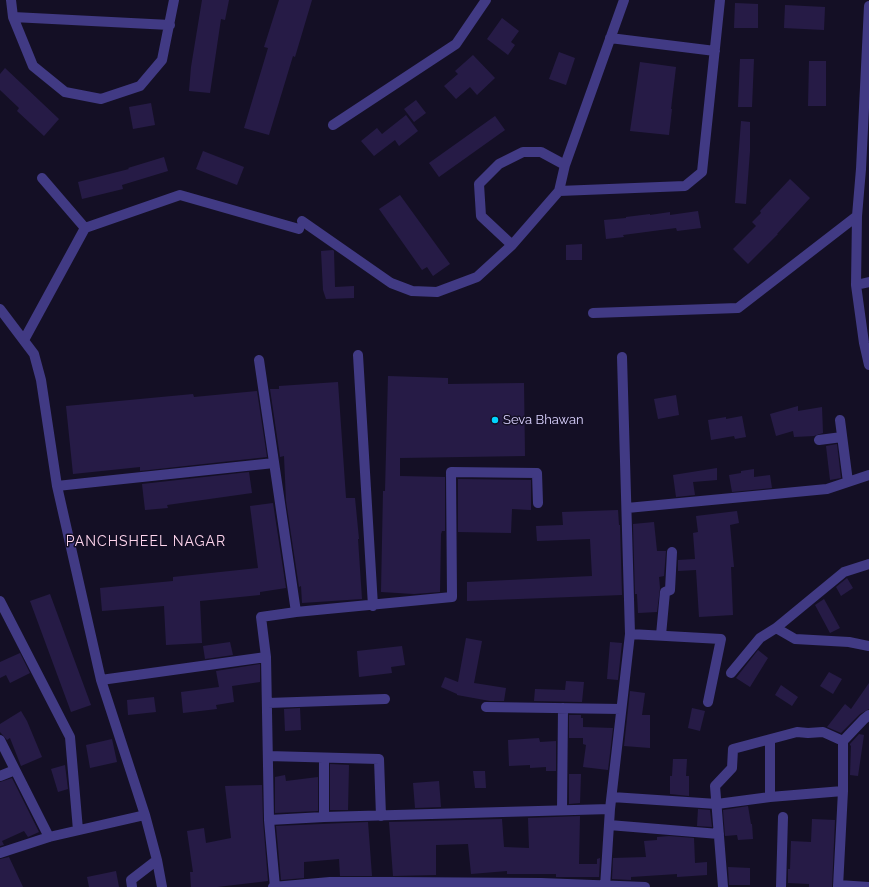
<!DOCTYPE html>
<html>
<head>
<meta charset="utf-8">
<style>
  body { margin:0 }
  canvas { display:block; background:#140f25 }
</style>
</head>
<body>
<canvas width="869" height="887"></canvas>
<script>
const ctx = document.querySelector('canvas').getContext('2d');
ctx.lineJoin = 'round';
function fill(path, color) {
  ctx.fillStyle = color;
  ctx.fill(path, 'evenodd');
}
function toPath(rows) {
  const path = new Path2D();
  for (const r of rows) {
    path.moveTo(r[0], r[1]);
    for (let i = 2; i < r.length; i += 2) path.lineTo(r[i], r[i + 1]);
  }
  return path;
}
function stroke(path, color, width, dash) {
  ctx.strokeStyle = color;
  ctx.lineWidth = width;
  ctx.lineCap = dash ? 'butt' : 'round';
  ctx.setLineDash(dash || []);
  ctx.stroke(path);
}
function label(font, color, halo, rows, align = 'center') {
  ctx.font = font + ' Raleway,sans-serif';
  ctx.lineWidth = 3;
  ctx.setLineDash([]);
  ctx.textBaseline = 'middle';
  ctx.strokeStyle = halo;
  ctx.fillStyle = color;
  for (const [text, x, y, turn = 0] of rows) {
    ctx.save();
    ctx.translate(x, y);
    ctx.rotate((+turn || 0) * Math.PI / 180);
    ctx.textAlign = isNaN(turn) ? turn : align;
    if (halo) ctx.strokeText(text, 0, 0);
    ctx.fillText(text, 0, 0);
    ctx.restore();
  }
}
const building = toPath([
  [202,0,229,0,225,20,221,19,210,93,189,91,191,67],
  [279,0,312,0,295,57,293,56,269,135,244,128,268,48,264,47],
  [735,3,758,4,758,28,734,28],
  [785,5,825,7,824,30,784,28],
  [502,18,519,31,511,42,515,45,508,55,487,39],
  [559,52,575,58,566,85,549,79],
  [473,55,495,78,477,95,470,87,456,99,444,86,458,74,455,71],
  [740,59,754,59,752,107,738,107],
  [809,61,826,61,826,106,808,106],
  [640,62,676,67,671,109,672,109,669,135,630,131],
  [5,68,59,119,44,136,17,111,19,108,0,90,0,74],
  [416,100,426,113,414,122,404,109],
  [151,103,155,125,133,129,129,107],
  [406,115,418,131,399,146,395,140,374,156,361,141,377,128,382,134],
  [495,116,505,130,439,177,429,163],
  [741,121,750,122,750,151,746,204,735,203],
  [203,151,244,167,237,185,196,169],
  [164,157,168,171,122,185,123,189,82,199,78,182,129,169,128,168],
  [790,179,810,198,777,234,778,234,748,264,733,249,756,226,752,222,761,213,760,211],
  [400,195,450,264,433,276,427,267,422,270,379,209],
  [698,211,701,228,677,231,676,228,623,235,624,237,606,239,604,220,626,218,626,217,650,214,650,215,670,212,670,215],
  [582,244,582,260,566,260,566,245],
  [333,250,334,251,335,287,354,286,354,298,326,299,323,290,321,251],
  [388,376,448,378,448,384,524,383,525,456,400,458,400,476,445,477,445,531,442,531,441,534,440,592,414,594,381,592,383,491,385,491],
  [338,382,346,498,355,498,359,539,358,539,362,599,302,603,301,586,299,587,286,501,284,456,280,457,270,389,279,389,279,386],
  [257,391,267,457,140,471,140,467,73,474,66,406,193,394,194,397],
  [676,395,679,415,658,419,654,399],
  [798,406,798,411,822,407,823,433,814,436,794,437,793,431,776,436,770,414],
  [742,416,746,437,735,439,734,436,711,440,708,420,726,417,726,419],
  [837,444,841,478,830,480,826,446],
  [717,468,717,480,693,482,695,495,676,497,673,475],
  [754,469,754,477,770,475,772,488,732,492,729,475,741,473,741,471],
  [249,472,252,493,167,505,168,508,145,510,142,484],
  [458,479,531,480,531,510,512,509,511,533,458,532],
  [273,503,286,588,260,592,260,595,200,601,202,643,166,645,164,606,102,611,100,588,173,581,173,577,258,568,250,506],
  [618,510,619,525,620,525,622,595,467,601,467,582,592,576,590,539,537,541,536,526,563,525,562,512],
  [737,511,739,523,730,525,734,567,731,567,733,615,699,617,696,570,678,571,678,560,695,559,693,533,698,532,696,516],
  [654,522,657,551,666,551,664,576,659,577,660,588,657,612,638,613,637,594,635,594,633,524],
  [847,578,853,588,841,596,836,587],
  [50,594,91,705,71,712,30,601],
  [824,599,840,628,830,633,815,605],
  [466,638,482,641,474,683,506,688,504,701,490,701,457,695,457,694,441,687,445,677,458,682],
  [230,642,233,655,205,659,203,646],
  [610,642,622,643,618,680,607,679],
  [402,646,405,665,391,667,392,673,359,677,357,651],
  [758,650,768,658,750,687,736,678],
  [20,653,30,673,10,683,6,675,0,678,0,662],
  [260,664,260,682,232,686,234,702,216,705,217,709,183,713,181,692,219,687,216,671],
  [829,672,842,679,833,694,820,686],
  [566,681,584,682,582,702,534,701,535,689,565,690],
  [869,683,869,709,860,714,841,733,827,727,845,704,851,709],
  [781,685,798,697,792,706,775,695],
  [630,691,645,693,642,715,650,715,650,748,624,746],
  [154,697,156,712,128,715,127,700],
  [300,708,301,730,285,731,284,709],
  [692,708,705,711,700,731,688,728],
  [21,711,27,721,42,757,21,766,10,738,7,740,0,732,0,724],
  [569,715,581,715,581,718,583,718,583,727,613,728,608,770,583,767,586,745,583,744,583,738,569,738],
  [859,734,864,735,858,776,850,775,851,746,850,745,850,744],
  [539,738,540,742,556,741,556,771,546,771,546,767,530,768,530,765,509,766,508,740],
  [112,739,117,762,90,768,86,745],
  [673,759,687,759,686,776,689,776,689,796,670,794,670,776,672,776],
  [330,764,349,765,348,810,330,810],
  [65,765,68,789,58,792,51,769],
  [473,771,485,771,486,788,475,788],
  [569,774,581,774,580,803,569,804],
  [285,775,286,781,318,777,318,811,275,813,275,777],
  [12,778,39,832,28,837,24,831,2,841,4,845,0,846,0,782],
  [439,781,441,807,415,808,413,783],
  [262,785,263,821,268,881,217,887,191,887,190,872,193,872,187,831,204,828,206,843,231,838,225,786],
  [748,806,751,824,752,824,753,839,738,840,737,835,725,836,723,810],
  [698,809,710,810,712,827,697,826],
  [580,816,579,864,597,864,597,859,600,858,599,877,556,877,556,874,507,874,507,871,471,874,468,844,436,845,436,875,393,876,389,822,502,819,504,847,529,848,528,818],
  [812,819,835,820,832,887,809,887,809,884,788,883,788,869,790,869,791,841,811,842],
  [368,822,372,876,340,876,339,859,304,862,304,878,281,880,276,826],
  [669,836,694,838,695,863,707,862,707,875,677,877,677,874,631,877,631,880,612,879,613,858,646,857,644,841,657,840,657,837],
  [9,857,23,887,0,887,0,859],
  [728,867,750,868,750,885,729,885],
  [116,871,119,887,89,887,87,877]
]);
const street = toPath([
  [11,0,13,17,33,66,65,92,101,99,140,86,162,60,174,0],
  [869,6,861,169,857,216,856,285,864,343,869,365],
  [13,17,170,25],
  [610,38,715,51],
  [333,125,456,44,486,0],
  [42,178,85,228],
  [559,191,685,186,702,172,720,0],
  [302,221,391,283,412,291,437,292,477,277,512,245,559,191,565,165,624,0],
  [512,245,481,216,479,184,499,164,523,152,541,152,565,165],
  [856,285,869,282],
  [0,309,34,354,41,380,57,486,101,680,145,815,157,860,162,887],
  [593,313,738,308,857,216],
  [24,340,85,228,180,195,299,229],
  [358,355,373,606],
  [259,360,296,612],
  [840,420,848,482],
  [819,440,842,437],
  [57,486,274,463],
  [627,508,827,489,869,475],
  [0,601,70,737,78,830],
  [776,628,795,639,849,642,869,646],
  [630,634,721,639,708,702],
  [661,635,665,592,670,590,672,552],
  [731,673,760,638,776,628,844,572,869,564],
  [101,680,266,657],
  [268,703,385,699],
  [486,707,621,709],
  [0,740,49,837],
  [268,756,379,759,381,816],
  [0,776,15,770],
  [612,797,717,804,770,797,843,791],
  [770,797,770,740],
  [562,810,563,708],
  [324,817,324,758],
  [269,820,324,817,610,809],
  [609,825,719,834],
  [0,853,49,837,145,815],
  [838,885,869,887],
  [132,887,131,880,157,860],
  [273,887,330,882,390,882,541,883,645,887],
  [275,887,269,820,266,657,261,617,296,612,452,597,451,472,537,473,538,503],
  [605,887,610,809,630,634,622,357],
  [723,887,715,786,732,768,733,749,797,732,808,733,823,732,843,741],
  [781,887,783,817],
  [838,887,843,791,843,741,864,719,869,715]
]);
const markers = [
  [495,420,4,"#01d4fd"]
];
const poiNames = [
  ["Seva Bhawan",503,420]
];
const neighbourhoodNames = [
  ["PANCHSHEEL NAGAR",146,542]
];
fill(building, '#261b46');
stroke(street, '#413a84', 10);
for (const [x, y, r, color] of markers) {
  const dot = new Path2D();
  dot.arc(x, y, r, 0, 2 * Math.PI);
  ctx.fillStyle = color;
  ctx.fill(dot);
  stroke(dot, '#140f25', 1.5);
}
label('13px', '#dbd3ff', '#140f25', poiNames, 'left');
ctx.letterSpacing = '1px';
label('14px', '#ffd5ed', '#140f25', neighbourhoodNames);
ctx.letterSpacing = '0px';
</script>
</body>
</html>
